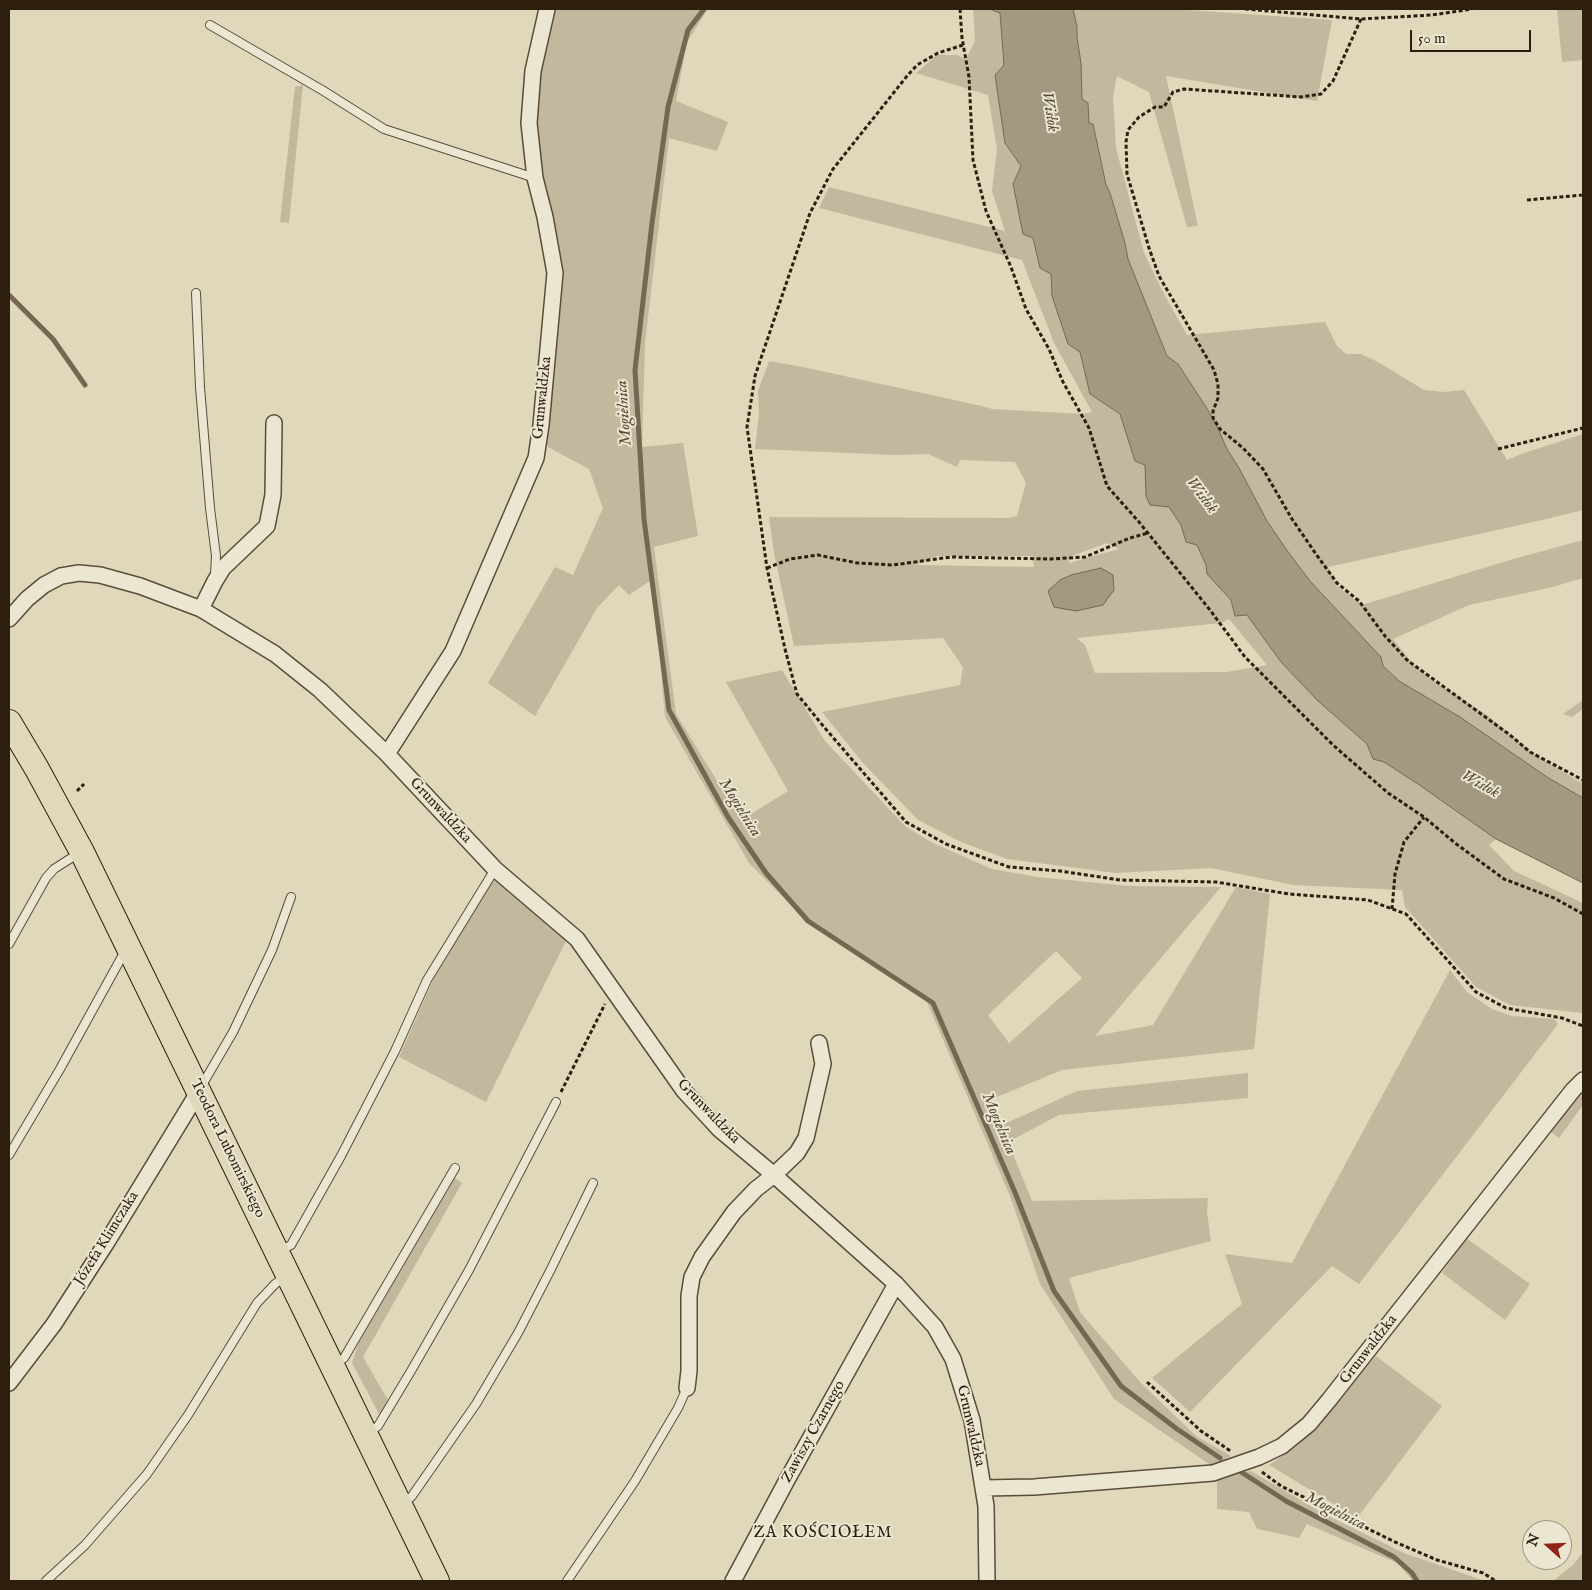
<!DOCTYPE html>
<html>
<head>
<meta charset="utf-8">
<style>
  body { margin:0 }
  #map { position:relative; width:1592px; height:1590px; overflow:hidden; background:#e0d8ba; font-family:"IM FELL English",serif }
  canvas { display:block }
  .frame { position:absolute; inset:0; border:10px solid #2e1e0e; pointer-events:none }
  .north { position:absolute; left:1522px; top:1520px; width:50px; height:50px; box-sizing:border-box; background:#ebe6d2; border:1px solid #9f9684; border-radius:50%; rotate:290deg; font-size:14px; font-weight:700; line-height:20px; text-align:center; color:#2e1e0e }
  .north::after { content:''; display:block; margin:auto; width:18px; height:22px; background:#8f2418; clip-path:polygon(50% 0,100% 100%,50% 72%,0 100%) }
  .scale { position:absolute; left:1410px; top:30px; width:121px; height:22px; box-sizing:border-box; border:2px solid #2e1e0e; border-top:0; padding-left:6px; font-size:15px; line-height:18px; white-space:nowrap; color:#2e1e0e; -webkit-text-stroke:4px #ebe6d2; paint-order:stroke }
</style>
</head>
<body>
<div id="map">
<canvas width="1592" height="1590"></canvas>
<div class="frame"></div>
<div class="north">N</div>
<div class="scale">50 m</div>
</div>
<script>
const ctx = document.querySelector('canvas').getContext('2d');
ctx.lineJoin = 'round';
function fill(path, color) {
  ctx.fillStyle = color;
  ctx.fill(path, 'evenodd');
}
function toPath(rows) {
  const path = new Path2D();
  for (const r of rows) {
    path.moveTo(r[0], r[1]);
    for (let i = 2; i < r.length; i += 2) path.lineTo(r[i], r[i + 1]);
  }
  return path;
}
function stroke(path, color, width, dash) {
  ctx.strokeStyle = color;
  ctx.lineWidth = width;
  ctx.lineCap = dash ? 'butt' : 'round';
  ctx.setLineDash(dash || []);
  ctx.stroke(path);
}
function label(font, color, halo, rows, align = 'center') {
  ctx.font = font + ' "IM FELL English",serif';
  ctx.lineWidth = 4;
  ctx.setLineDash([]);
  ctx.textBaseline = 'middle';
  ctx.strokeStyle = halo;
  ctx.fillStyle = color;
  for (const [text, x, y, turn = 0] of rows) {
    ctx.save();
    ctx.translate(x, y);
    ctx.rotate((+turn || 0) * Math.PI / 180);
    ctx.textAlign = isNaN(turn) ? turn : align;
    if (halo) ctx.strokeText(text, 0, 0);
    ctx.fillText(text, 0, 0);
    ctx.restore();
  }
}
const green = toPath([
  [553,9,708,9,687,42,676,101,728,122,717,151,669,138,645,343,642,447,683,443,698,536,654,547,676,714,741,820,788,791,726,682,782,670,825,741,905,826,931,842,992,869,1038,877,1128,886,1221,887,1095,1036,1153,1025,1236,887,1270,894,1254,1049,1062,1070,992,1099,1000,1126,1077,1091,1248,1073,1248,1098,1059,1115,1008,1142,1032,1201,1208,1198,1207,1212,1211,1241,1069,1278,1080,1312,1141,1383,1196,1436,1231,1456,1212,1466,1114,1399,1040,1284,1010,1196,926,1000,812,926,749,863,665,717,653,579,629,595,619,585,597,608,535,716,488,683,555,567,573,575,603,508,589,469,546,446,557,339,560,266,549,200,537,162,535,118,539,77],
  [1056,951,1082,978,1009,1043,988,1015],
  [973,9,992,9,992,10,1000,12,1004,65,995,75,1005,143,1021,166,1013,184,1033,238,1040,268,1051,274,1052,296,1068,344,1080,352,1090,394,1120,414,1135,461,1146,465,1146,496,1169,507,1181,525,1186,542,1197,545,1206,565,1207,574,1231,600,1235,616,1247,615,1281,662,1317,700,1367,744,1373,759,1384,762,1418,784,1496,839,1489,845,1514,871,1583,903,1583,1013,1510,1005,1476,987,1405,907,1402,890,1293,885,1211,868,1116,873,1007,859,961,842,918,820,863,763,822,712,960,685,963,667,943,638,794,646,774,553,769,517,1008,518,1017,516,1026,483,1015,462,960,460,957,467,928,454,895,455,755,449,759,413,758,391,769,361,803,367,982,406,992,409,1083,414,1092,412,1054,343,1022,260,819,208,829,187,1005,231,992,191,997,149,988,95,916,73,937,55,957,55,966,59,975,41],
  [1107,543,1119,549,1069,563,1069,557],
  [937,556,1033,556,1034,567,916,565],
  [1229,619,1267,665,1227,672,1095,673,1085,645,1077,638,1221,623],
  [1073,9,1188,9,1188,10,1332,20,1317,101,1166,76,1198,226,1187,227,1149,92,1117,76,1113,97,1116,148,1144,253,1164,294,1187,335,1325,322,1337,346,1346,354,1361,354,1378,362,1424,390,1444,392,1464,390,1507,460,1524,453,1583,434,1583,510,1538,521,1328,567,1337,586,1362,605,1510,560,1583,540,1583,578,1549,588,1469,605,1393,639,1413,664,1432,680,1487,715,1533,753,1583,784,1583,798,1547,777,1460,717,1399,681,1383,666,1381,657,1310,581,1286,549,1267,521,1239,468,1227,449,1214,420,1178,364,1167,356,1128,259,1125,243,1110,193,1106,185,1093,125,1089,124,1088,104,1082,99,1081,63,1077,37,1077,26],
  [1557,9,1583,9,1583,60,1562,62],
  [303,85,289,223,280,222,295,87],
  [1583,700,1583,709,1572,717,1563,714],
  [493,879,566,941,486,1102,399,1057,434,978],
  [1450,970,1467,992,1492,1009,1512,1016,1554,1019,1558,1024,1359,1284,1332,1266,1190,1412,1152,1378,1242,1304,1225,1254,1292,1263],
  [1583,1087,1583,1105,1559,1138,1551,1132,1574,1096],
  [455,1178,462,1183,363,1357,389,1402,386,1410,379,1414,352,1363,358,1344],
  [1466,1238,1530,1284,1505,1320,1442,1273],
  [1376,1356,1442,1406,1357,1518,1269,1465,1297,1446],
  [1251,1471,1328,1516,1404,1553,1485,1581,1413,1581,1397,1563,1307,1524,1299,1538,1257,1529,1249,1512,1217,1509,1217,1477],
  [1583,1552,1583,1581,1553,1581,1573,1565]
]);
const water = toPath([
  [992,9,1073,9,1077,26,1077,37,1081,63,1082,99,1088,103,1089,123,1093,124,1106,185,1110,193,1125,243,1128,259,1167,356,1178,364,1206,407,1214,420,1227,449,1239,468,1267,521,1286,549,1310,581,1381,657,1383,666,1399,681,1460,717,1547,777,1583,798,1583,883,1496,839,1418,784,1384,762,1373,759,1367,744,1317,700,1281,662,1247,615,1235,616,1231,600,1207,574,1206,565,1197,545,1186,542,1181,525,1169,507,1150,505,1146,496,1145,465,1135,461,1120,414,1090,394,1080,352,1068,344,1052,296,1051,274,1040,268,1033,238,1023,234,1013,184,1021,166,1005,143,995,75,1004,65,1000,13,992,10,992,9],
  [1101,568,1113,575,1114,590,1103,605,1076,611,1054,607,1048,591,1060,580,1071,575,1101,568]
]);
const stream = toPath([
  [704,9,688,30,668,107,652,223,635,370,644,519,669,710,728,817,766,873,808,921,933,1003,1014,1190,1054,1291,1121,1386,1177,1429,1220,1458],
  [9,295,53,339,85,385],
  [1238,1470,1286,1501,1394,1557,1412,1573,1417,1581]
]);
const path = toPath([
  [960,9,962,38,969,77,973,160,986,211,1011,267,1026,309,1049,349,1063,382,1089,428,1107,486,1139,522,1210,610,1245,657,1333,745,1388,793,1424,817,1455,843,1504,879,1554,898,1583,914],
  [1245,9,1361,19,1432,15,1472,9],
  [1361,19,1333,81,1321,94,1301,97,1184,89,1173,92,1164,107,1155,107,1139,117,1128,130,1126,142,1127,174,1149,248,1159,276,1214,370,1218,384,1218,398,1213,411,1213,418,1220,429,1243,448,1263,469,1292,519,1318,557,1337,583,1359,601,1385,636,1407,660,1510,735,1530,752,1583,780],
  [963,45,938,53,917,65,907,76,833,169,810,213,755,376,747,427,767,568,785,649,797,694,824,727,906,822,946,844,1009,867,1060,871,1120,880,1216,882,1289,894,1368,900,1406,914,1476,992,1506,1008,1562,1018,1583,1026],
  [1527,200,1583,195],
  [1498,449,1583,428],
  [767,568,790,559,818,555,857,563,893,565,951,557,1051,559,1085,557,1130,538,1148,533],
  [77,791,84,784],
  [1392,909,1395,874,1404,842,1424,817],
  [561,1092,605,1004],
  [1147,1382,1201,1431,1232,1452],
  [1262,1472,1281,1486,1395,1542,1437,1560,1483,1573,1496,1581]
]);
const service = toPath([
  [210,25,322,90,384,129,535,178],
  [196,293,200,387,210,508,216,556,215,575],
  [9,944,46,878,54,869,79,853],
  [201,1087,233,1032,272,950,291,897],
  [9,1155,60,1069,125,951],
  [279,1251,291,1245,341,1156,395,1051,427,980,495,869],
  [334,1365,344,1358,455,1168],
  [367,1434,378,1426,411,1371,469,1270,556,1102],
  [402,1505,412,1496,476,1404,518,1333,550,1271,593,1183],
  [46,1581,85,1545,147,1474,188,1415,257,1303,275,1284,286,1276],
  [567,1581,635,1481,678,1408,687,1388]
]);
const minor = toPath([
  [201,609,215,581,223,568,267,526,273,495,274,423],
  [9,619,27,599,44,585,61,576,79,573,100,575,140,586,201,609,275,654,320,690,387,754,495,869,577,939,684,1091,719,1129,774,1175,896,1284,935,1327,953,1359,972,1420,986,1506,987,1581],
  [387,754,453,651,536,458,541,425,555,273,545,217,535,178,529,123,533,71,547,9],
  [9,1383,54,1324,107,1242,199,1091],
  [687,1388,689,1371,689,1296,692,1277,702,1257,734,1212,756,1189,774,1175,797,1153,806,1138,823,1064,819,1043],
  [984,1488,1034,1487,1213,1473,1259,1457,1282,1446,1309,1424,1329,1400,1573,1090,1583,1080],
  [733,1581,787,1480,896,1284]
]);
const trunk = toPath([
  [9,722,37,769,82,852,437,1581]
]);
const streetNames = [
  ["Grunwaldzka",543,398,-84],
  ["Grunwaldzka",440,811,47],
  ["Grunwaldzka",708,1112,46],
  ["Teodora Lubomirskiego",227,1149,64],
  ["Józefa Klimczaka",107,1239,-58],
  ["Grunwaldzka",1369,1350,-52],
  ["Grunwaldzka",970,1426,77],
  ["Zawiszy Czarnego",814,1432,-61]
];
const waterNames = [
  ["Wisłok",1049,112,81],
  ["Mogielnica",625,413,-94],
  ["Wisłok",1201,496,53],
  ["Wisłok",1480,785,29],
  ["Mogielnica",739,808,58],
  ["Mogielnica",998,1124,67],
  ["Mogielnica",1335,1512,27]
];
const neighbourhoodNames = [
  ["ZA KOŚCIOŁEM",823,1534]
];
fill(green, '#c2b89d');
fill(water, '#a39980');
stroke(water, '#746852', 1);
stroke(stream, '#746852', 5);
stroke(service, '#5a4c39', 10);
stroke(minor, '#5a4c39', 18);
stroke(trunk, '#2e1e0e', 26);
stroke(path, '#2e1e0e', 3, [4, 2.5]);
stroke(service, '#ebe6d2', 8);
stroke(minor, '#ebe6d2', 15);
stroke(trunk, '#e0d8ba', 24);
label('15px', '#2e1e0e', '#ebe6d2', streetNames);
label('italic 16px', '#574936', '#ebe6d2', waterNames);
ctx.letterSpacing = '1px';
label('16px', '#2e1e0e', '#ebe6d2', neighbourhoodNames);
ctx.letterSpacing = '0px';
</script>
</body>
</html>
